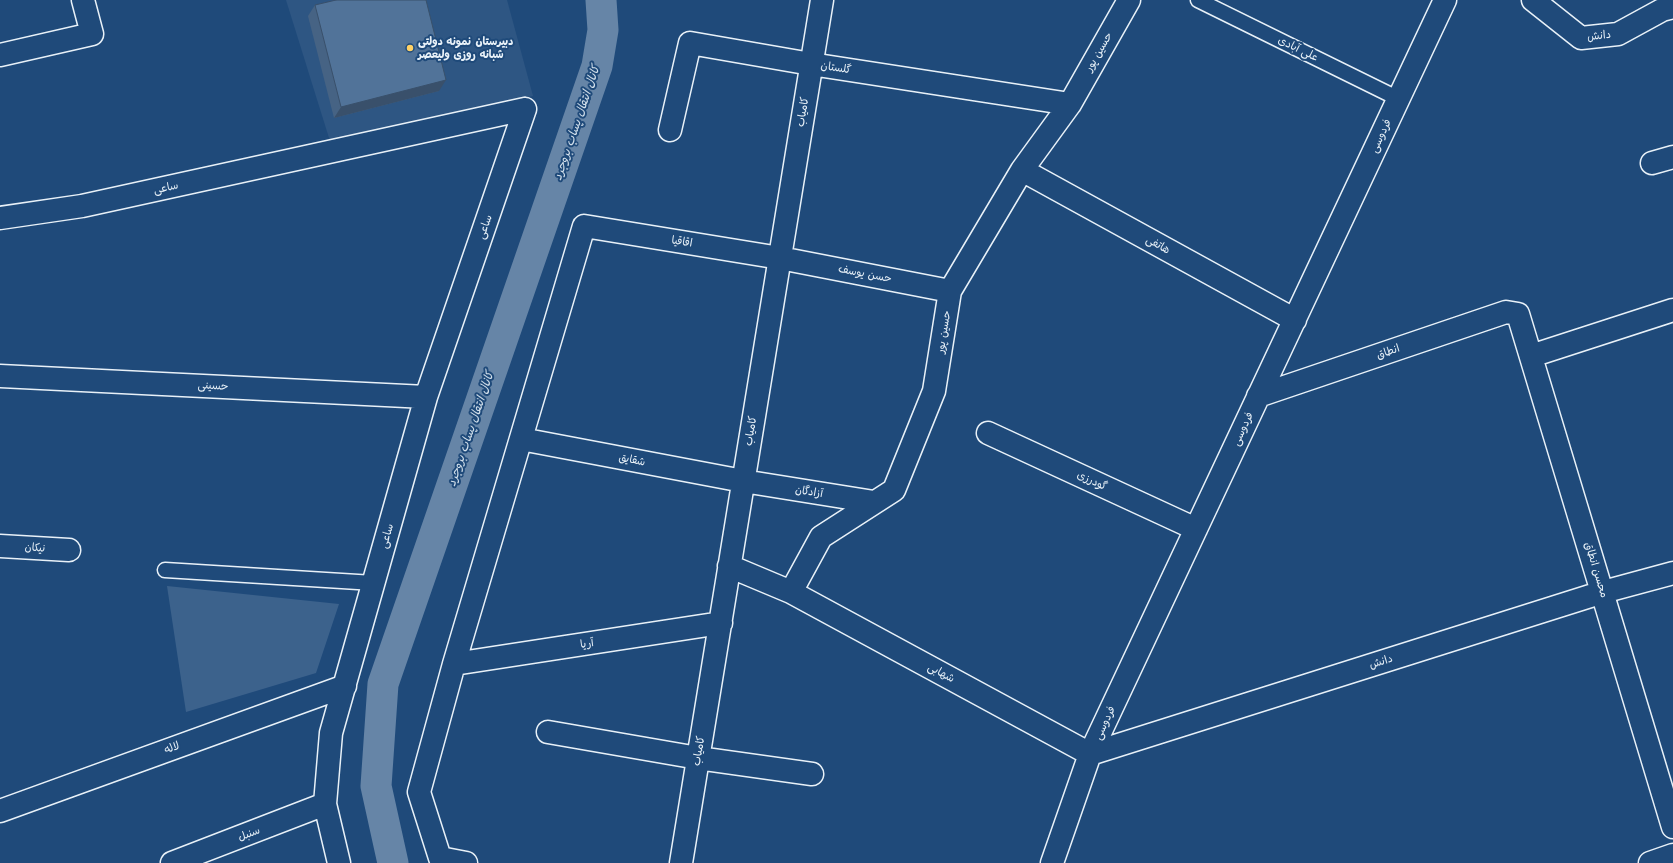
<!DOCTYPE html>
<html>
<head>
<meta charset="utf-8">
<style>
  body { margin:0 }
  canvas { display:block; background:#1f4a7a }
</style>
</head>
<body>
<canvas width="1673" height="863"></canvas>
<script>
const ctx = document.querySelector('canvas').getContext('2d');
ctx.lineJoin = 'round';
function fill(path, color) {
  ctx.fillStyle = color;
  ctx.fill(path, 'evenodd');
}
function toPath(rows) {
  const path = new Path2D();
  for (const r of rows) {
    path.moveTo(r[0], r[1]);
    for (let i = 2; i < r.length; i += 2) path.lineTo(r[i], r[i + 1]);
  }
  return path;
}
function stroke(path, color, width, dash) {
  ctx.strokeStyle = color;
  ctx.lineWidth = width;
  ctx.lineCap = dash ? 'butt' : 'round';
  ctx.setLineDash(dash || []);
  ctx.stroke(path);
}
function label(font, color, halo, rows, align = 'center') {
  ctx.font = font + ' "Playpen Sans","Playpen Sans Arabic",sans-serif';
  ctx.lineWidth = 4;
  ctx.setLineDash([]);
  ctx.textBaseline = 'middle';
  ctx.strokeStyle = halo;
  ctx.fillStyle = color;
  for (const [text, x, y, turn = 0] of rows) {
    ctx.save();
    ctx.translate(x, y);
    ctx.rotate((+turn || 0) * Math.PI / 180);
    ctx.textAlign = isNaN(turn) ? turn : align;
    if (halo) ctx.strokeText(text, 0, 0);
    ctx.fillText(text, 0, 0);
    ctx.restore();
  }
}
const built = toPath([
  [286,0,507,0,533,96,330,141]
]);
const green = toPath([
  [167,586,339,604,316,673,186,712]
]);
const canal = toPath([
  [393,863,376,786,383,684,597,66,603,30,601,0]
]);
const lane = toPath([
  [1198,0,1399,99],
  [165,570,374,583]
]);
const street = toPath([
  [1533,0,1581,38,1618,34,1662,10,1673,7],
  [0,55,92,34,83,0],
  [670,130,690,43,811,64,1070,104],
  [1652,163,1673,157],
  [1022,170,1295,320],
  [0,218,82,206,525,109],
  [1531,356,1673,310],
  [0,376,426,397],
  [1258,396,1506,312,1518,314,1673,827],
  [988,433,1196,529],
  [521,439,743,481,874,502],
  [0,546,69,550],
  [729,566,791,592,821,537,894,490,934,391,950,291,1022,170,1070,104,1129,0],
  [791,592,1090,754,1603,592,1673,573],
  [454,664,721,623],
  [548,732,698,758,812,774],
  [0,811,345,686],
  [172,863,325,804],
  [339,863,325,804,331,733,426,397,525,109],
  [466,863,440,858,419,792,454,664,584,226,780,258,950,291],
  [681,863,822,0],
  [1052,863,1090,754,1445,0],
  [1650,863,1673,855]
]);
const wall = toPath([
  [315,5,439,91,334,118,308,16]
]);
const shadedWall = toPath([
  [446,80,439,91,334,118,341,107]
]);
const building = toPath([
  [336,0,426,0,446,80,341,107,315,5,336,0]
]);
const markers = [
  [410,48,4,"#ffd166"]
];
const streetNames = [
  ["دانش",1599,36,-6],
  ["علی آبادی",1298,49,26],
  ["حسین پور",1099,52,-60],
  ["گلستان",836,68,9],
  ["کامیاب",803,112,-81],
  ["فردوسی",1381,136,-65],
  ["ساعی",166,188,-12],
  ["ساعی",485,227,-71],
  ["اقاقیا",682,242,9],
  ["هاتفی",1158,245,29],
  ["حسن یوسف",865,274,11],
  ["حسین پور",944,332,-81],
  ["انطاق",1388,352,-19],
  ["حسینی",213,386,3],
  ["فردوسی",1243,429,-65],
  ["کامیاب",751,431,-81],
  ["شقایق",632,460,11],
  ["گودرزی",1092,481,25],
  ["آزادگان",809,492,9],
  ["ساعی",387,536,-74],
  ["نیکان",35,548,4],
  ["محسن انطاق",1596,570,73],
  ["آریا",587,644,-9],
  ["دانش",1381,662,-18],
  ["شهابی",941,673,28],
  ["فردوسی",1105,723,-65],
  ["لاله",172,748,-20],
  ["کامیاب",699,751,-81],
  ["سنبل",249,834,-21]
];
const poiNames = [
  ["دبیرستان نمونه دولتی",418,42],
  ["شبانه روزی ولیعصر",418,55]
];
const waterNames = [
  ["کانال انتقال پساب بروجرد",577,123,-71],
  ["کانال انتقال پساب بروجرد",471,429,-71]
];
fill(built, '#2e5683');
fill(green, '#3c628c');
stroke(canal, '#6685a7', 31);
stroke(lane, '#e8f1f8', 17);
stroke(street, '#e8f1f8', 25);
stroke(lane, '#1f4a7a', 14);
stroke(street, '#1f4a7a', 22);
fill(wall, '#466384');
fill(shadedWall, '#39506b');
fill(building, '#517399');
stroke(building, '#39506b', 1);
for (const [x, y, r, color] of markers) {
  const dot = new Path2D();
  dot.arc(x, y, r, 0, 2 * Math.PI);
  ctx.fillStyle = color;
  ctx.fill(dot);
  stroke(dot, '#1f4a7a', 1.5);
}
label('11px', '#e8f1f8', '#1f4a7a', streetNames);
label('bold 11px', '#e8f1f8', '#1f4a7a', poiNames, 'left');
label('italic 12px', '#d4e1ec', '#1f4a7a', waterNames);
</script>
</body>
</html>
